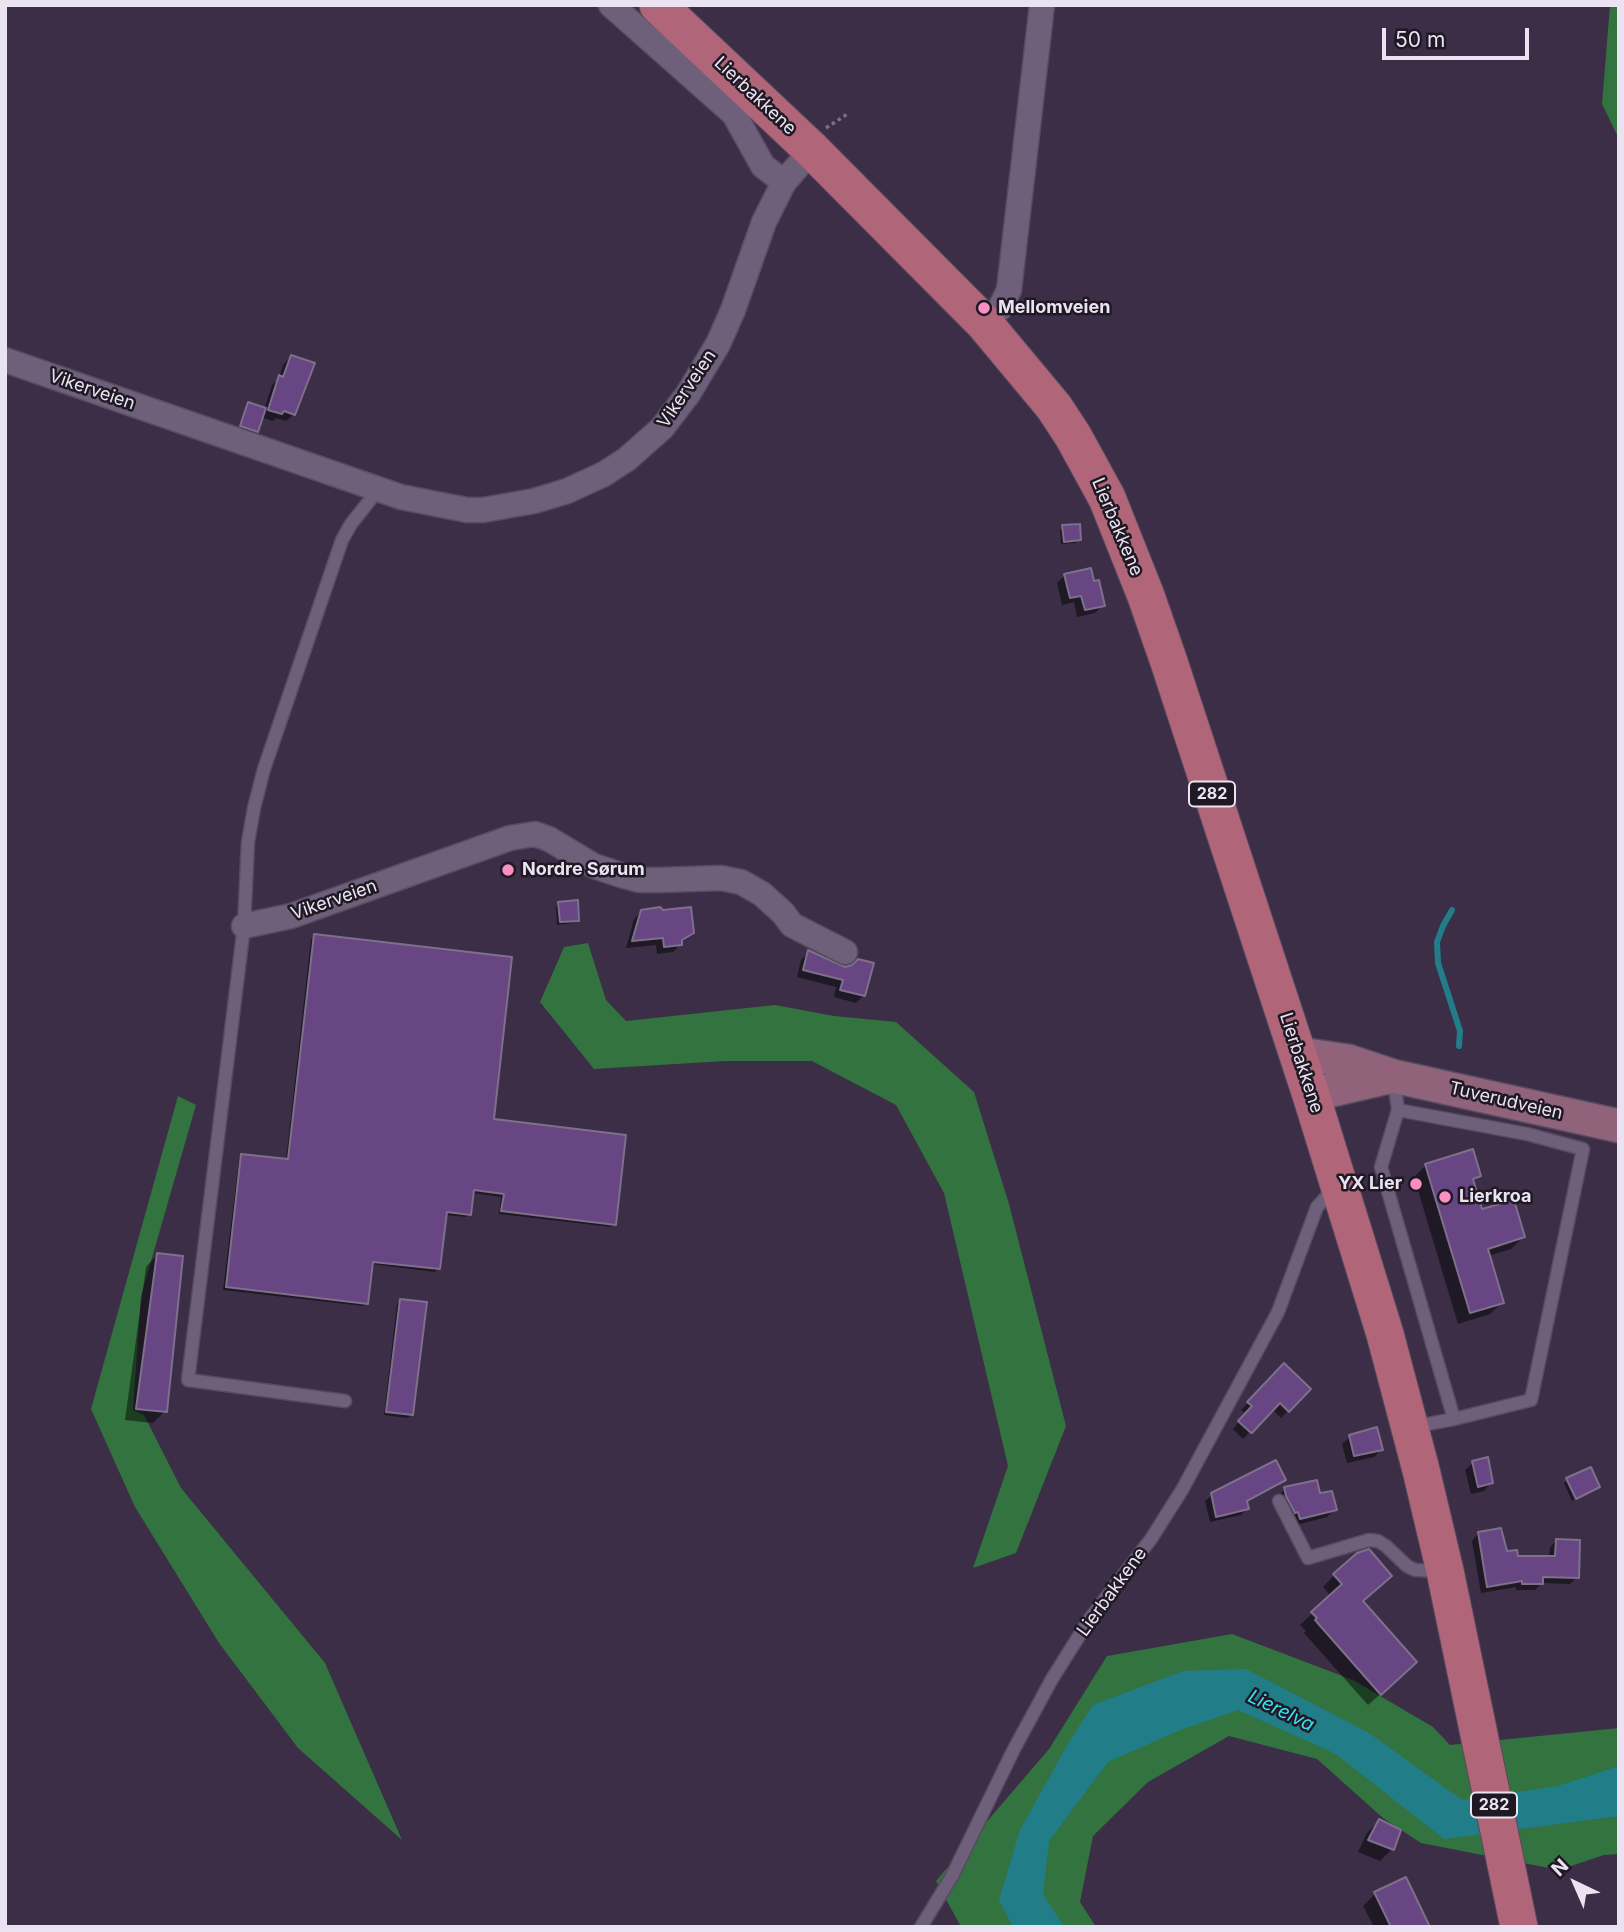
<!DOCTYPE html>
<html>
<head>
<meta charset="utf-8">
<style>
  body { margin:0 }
  #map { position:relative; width:1624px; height:1932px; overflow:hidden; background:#3b2e46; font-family:Inter,sans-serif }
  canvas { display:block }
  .frame { position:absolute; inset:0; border:7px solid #ebe3f2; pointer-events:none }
  .north { position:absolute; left:1540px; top:1848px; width:70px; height:70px; -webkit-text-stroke:5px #1f1924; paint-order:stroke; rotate:316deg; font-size:19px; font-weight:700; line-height:28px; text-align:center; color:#ebe3f2 }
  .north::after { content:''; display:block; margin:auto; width:24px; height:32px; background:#ebe3f2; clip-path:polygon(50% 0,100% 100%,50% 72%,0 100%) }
  .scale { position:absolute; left:1382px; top:28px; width:147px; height:32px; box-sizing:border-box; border:4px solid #ebe3f2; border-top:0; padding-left:9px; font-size:21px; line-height:24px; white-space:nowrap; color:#ebe3f2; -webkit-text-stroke:5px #1f1924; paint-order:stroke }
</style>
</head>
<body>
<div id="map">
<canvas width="1624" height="1932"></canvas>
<div class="frame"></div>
<div class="north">N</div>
<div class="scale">50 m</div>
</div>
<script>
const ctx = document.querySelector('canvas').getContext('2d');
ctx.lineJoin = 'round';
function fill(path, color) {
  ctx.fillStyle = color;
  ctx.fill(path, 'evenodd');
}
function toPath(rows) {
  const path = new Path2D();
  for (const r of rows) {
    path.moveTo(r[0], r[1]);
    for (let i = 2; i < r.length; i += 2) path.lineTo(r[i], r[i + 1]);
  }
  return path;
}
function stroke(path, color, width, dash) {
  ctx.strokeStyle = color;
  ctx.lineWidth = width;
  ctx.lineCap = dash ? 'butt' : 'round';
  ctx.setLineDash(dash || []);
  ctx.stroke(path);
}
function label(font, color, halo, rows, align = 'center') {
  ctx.font = font + ' Inter,sans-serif';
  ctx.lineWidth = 5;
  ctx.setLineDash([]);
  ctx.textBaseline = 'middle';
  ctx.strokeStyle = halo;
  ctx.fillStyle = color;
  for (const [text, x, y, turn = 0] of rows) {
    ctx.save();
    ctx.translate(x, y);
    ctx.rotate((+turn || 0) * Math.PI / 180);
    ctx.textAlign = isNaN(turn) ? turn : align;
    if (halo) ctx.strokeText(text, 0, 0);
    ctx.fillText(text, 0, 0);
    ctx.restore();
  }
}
const forest = toPath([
  [1610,5,1619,5,1619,139,1602,104],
  [588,943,606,1000,626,1021,775,1005,834,1016,896,1022,974,1092,1009,1204,1066,1426,1016,1553,973,1568,1008,1466,944,1193,896,1105,812,1061,725,1061,594,1069,540,1002,564,947],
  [178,1096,196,1105,141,1296,133,1410,144,1415,181,1488,325,1663,402,1840,298,1748,219,1643,135,1507,91,1409],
  [1232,1634,1353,1680,1433,1727,1450,1745,1619,1728,1619,1854,1604,1855,1559,1870,1421,1843,1383,1818,1317,1759,1229,1736,1148,1782,1093,1836,1080,1902,1096,1927,961,1927,936,1881,1049,1749,1107,1656]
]);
const water = toPath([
  [1246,1669,1369,1733,1462,1800,1558,1786,1619,1766,1619,1816,1444,1839,1336,1754,1238,1710,1178,1731,1108,1762,1049,1841,1043,1894,1064,1927,1013,1927,999,1900,1020,1830,1069,1742,1093,1705,1183,1671]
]);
const shadow = toPath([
  [291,357,294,414,286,421,276,418,273,421,261,417,253,434,238,429,249,404,264,410,272,385,279,378,283,365],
  [1063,527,1079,539,1076,543,1061,544,1060,530],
  [1065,575,1103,605,1095,613,1077,617,1074,602,1062,605,1057,583],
  [559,903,578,920,574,923,557,925,556,907],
  [642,911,692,932,673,952,657,954,656,945,626,948,634,919],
  [315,936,492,1121,614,1224,611,1227,499,1214,501,1197,472,1193,469,1214,466,1217,445,1215,438,1268,435,1272,371,1264,366,1303,363,1306,223,1290,239,1159,242,1155,286,1160,311,939],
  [809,952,864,995,856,1003,834,997,836,987,797,977,801,960],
  [1426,1165,1479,1176,1472,1183,1481,1212,1523,1237,1511,1249,1488,1256,1502,1303,1490,1314,1458,1324,1414,1177],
  [157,1255,165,1411,153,1423,125,1420,146,1267],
  [400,1301,411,1415,408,1418,384,1415,397,1304],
  [1284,1366,1309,1389,1281,1418,1272,1409,1243,1439,1233,1429,1246,1414,1241,1410],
  [1350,1437,1381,1450,1374,1457,1347,1463,1342,1444],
  [1473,1463,1491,1483,1484,1491,1471,1494,1465,1470],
  [1284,1480,1278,1486,1246,1503,1247,1509,1241,1515,1210,1522,1205,1501,1212,1495],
  [1567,1480,1598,1487,1572,1501,1564,1483],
  [1285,1489,1319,1495,1335,1510,1327,1517,1292,1526,1278,1496],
  [1478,1534,1506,1553,1516,1557,1549,1557,1550,1547,1557,1540,1577,1577,1570,1584,1542,1583,1535,1590,1516,1590,1516,1587,1481,1593,1472,1541],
  [1334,1575,1361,1602,1403,1674,1368,1705,1304,1633,1306,1631,1300,1625,1331,1596,1323,1587],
  [1379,1821,1398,1831,1392,1849,1380,1861,1358,1852,1367,1833],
  [1375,1894,1428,1927,1374,1927,1363,1906]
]);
const stream = toPath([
  [1452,910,1443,926,1437,942,1438,963,1460,1031,1459,1046]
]);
const building = toPath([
  [291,355,315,363,295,415,284,411,282,414,268,410,279,375,283,377,291,355],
  [248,402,266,408,258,432,240,426,248,402],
  [1080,524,1081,540,1064,542,1062,525,1080,524],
  [1091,568,1094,581,1099,580,1105,606,1085,610,1081,596,1070,598,1064,574,1091,568],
  [578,900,579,921,560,922,558,902,578,900],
  [660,907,663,910,691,907,694,933,682,940,682,945,664,947,663,938,632,941,641,910,660,907],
  [314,934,512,957,494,1119,626,1135,616,1225,501,1211,504,1194,474,1190,471,1215,447,1212,440,1269,373,1262,368,1304,226,1287,241,1154,288,1159,314,934],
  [808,950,845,967,852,965,858,959,874,963,865,996,840,990,843,980,803,970,808,950],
  [1473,1149,1481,1176,1473,1179,1482,1209,1514,1200,1525,1237,1488,1249,1504,1303,1470,1313,1425,1164,1473,1149],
  [157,1253,183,1256,167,1412,136,1409,157,1253],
  [400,1299,427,1302,413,1415,386,1412,400,1299],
  [1284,1363,1311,1389,1289,1412,1280,1403,1252,1433,1250,1432,1238,1421,1252,1406,1247,1402,1284,1363],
  [1377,1427,1383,1450,1354,1456,1349,1435,1377,1427],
  [1488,1457,1493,1483,1478,1487,1472,1461,1488,1457],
  [1276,1460,1286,1480,1247,1501,1249,1509,1216,1517,1211,1493,1276,1460],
  [1591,1467,1600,1487,1576,1499,1566,1478,1591,1467],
  [1317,1480,1320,1493,1332,1491,1337,1510,1300,1519,1298,1512,1295,1513,1286,1496,1284,1487,1317,1480],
  [1501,1528,1507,1551,1517,1550,1518,1556,1555,1556,1556,1539,1580,1540,1579,1578,1543,1577,1543,1584,1522,1584,1522,1581,1487,1587,1478,1532,1501,1528],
  [1369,1549,1392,1576,1363,1601,1417,1662,1381,1695,1315,1620,1317,1618,1311,1612,1342,1584,1333,1574,1357,1553,1369,1549],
  [1379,1819,1401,1830,1394,1850,1368,1840,1379,1819],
  [1406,1877,1430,1927,1391,1927,1374,1892,1406,1877]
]);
const path = toPath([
  [826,128,849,113]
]);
const lane = toPath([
  [1394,1080,1398,1110,1527,1134,1583,1149,1531,1400,1454,1419,1412,1427],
  [1398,1110,1381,1167,1454,1419],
  [345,1401,188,1380,244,926,248,842,254,808,264,769,342,540,351,524,378,490],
  [1279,1501,1308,1558,1369,1540,1378,1541,1386,1546,1407,1566,1415,1570,1441,1571],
  [921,1927,952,1876,1014,1749,1052,1679,1089,1620,1151,1539,1182,1490,1278,1312,1317,1207,1328,1195,1338,1191]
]);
const street = toPath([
  [611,5,734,114,763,166,784,182],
  [984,323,1000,308,1009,290,1042,5],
  [5,360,401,497,467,510,483,510,534,501,567,491,604,474,627,459,662,428,688,394,718,344,733,310,764,222,784,182,812,150],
  [244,926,291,916,510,838,535,834,549,839,594,866,624,876,639,880,660,880,721,878,741,882,762,894,783,913,792,925,845,952]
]);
const secondary = toPath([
  [1298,1056,1307,1055,1348,1061,1393,1076,1619,1126],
  [1311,1095,1393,1076]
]);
const primary = toPath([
  [658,5,812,150,984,323,1054,407,1073,436,1107,498,1146,596,1169,662,1311,1095,1385,1334,1421,1470,1445,1571,1519,1927]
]);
const markers = [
  [984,308,7,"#fc8fc2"],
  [508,870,7,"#fc8fc2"],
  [1416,1184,7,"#fc8fc2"],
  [1445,1197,7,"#fc8fc2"]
];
const shields = [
  [1212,794,46],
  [1494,1805,46]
];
const shieldNames = [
  ["282",1212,794],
  ["282",1494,1805]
];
const streetNames = [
  ["Lierbakkene",755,96,43],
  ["Vikerveien",687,389,-56],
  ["Vikerveien",92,390,19],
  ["Lierbakkene",1117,527,67],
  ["Vikerveien",334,900,-19],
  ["Lierbakkene",1301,1063,72],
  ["Tuverudveien",1506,1101,13],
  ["Lierbakkene",1112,1592,-54]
];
const poiNames = [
  ["Mellomveien",998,308],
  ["Nordre Sørum",522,870],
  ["YX Lier",1402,1184,"right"],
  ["Lierkroa",1459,1197]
];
const waterNames = [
  ["Lierelva",1281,1711,26]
];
fill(forest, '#33733f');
fill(water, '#217e89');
fill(shadow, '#0007');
stroke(stream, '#217e89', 6);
fill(building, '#684583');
stroke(building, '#7e708b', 2);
stroke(lane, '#564b5f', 15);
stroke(street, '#564b5f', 27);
stroke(secondary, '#564b5f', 36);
stroke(primary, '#564b5f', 39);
stroke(path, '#7a6f83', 3.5, [3.5, 3.5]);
stroke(lane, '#6e607a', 12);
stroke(street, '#6e607a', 24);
stroke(secondary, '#90637a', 33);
stroke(primary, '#b16579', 37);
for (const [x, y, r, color] of markers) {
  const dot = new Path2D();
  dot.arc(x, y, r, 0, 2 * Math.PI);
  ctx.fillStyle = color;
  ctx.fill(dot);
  stroke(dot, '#1f1924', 2.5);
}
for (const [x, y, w] of shields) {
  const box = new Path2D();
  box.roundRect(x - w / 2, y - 12.5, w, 25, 5);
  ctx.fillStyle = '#1f1924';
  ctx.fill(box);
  stroke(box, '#ebe3f2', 2);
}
label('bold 16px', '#ebe3f2', null, shieldNames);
label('18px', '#ebe3f2', '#1f1924', streetNames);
label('bold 18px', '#ebe3f2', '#1f1924', poiNames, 'left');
label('italic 19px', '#35e4f7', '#1f1924', waterNames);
</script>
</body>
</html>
